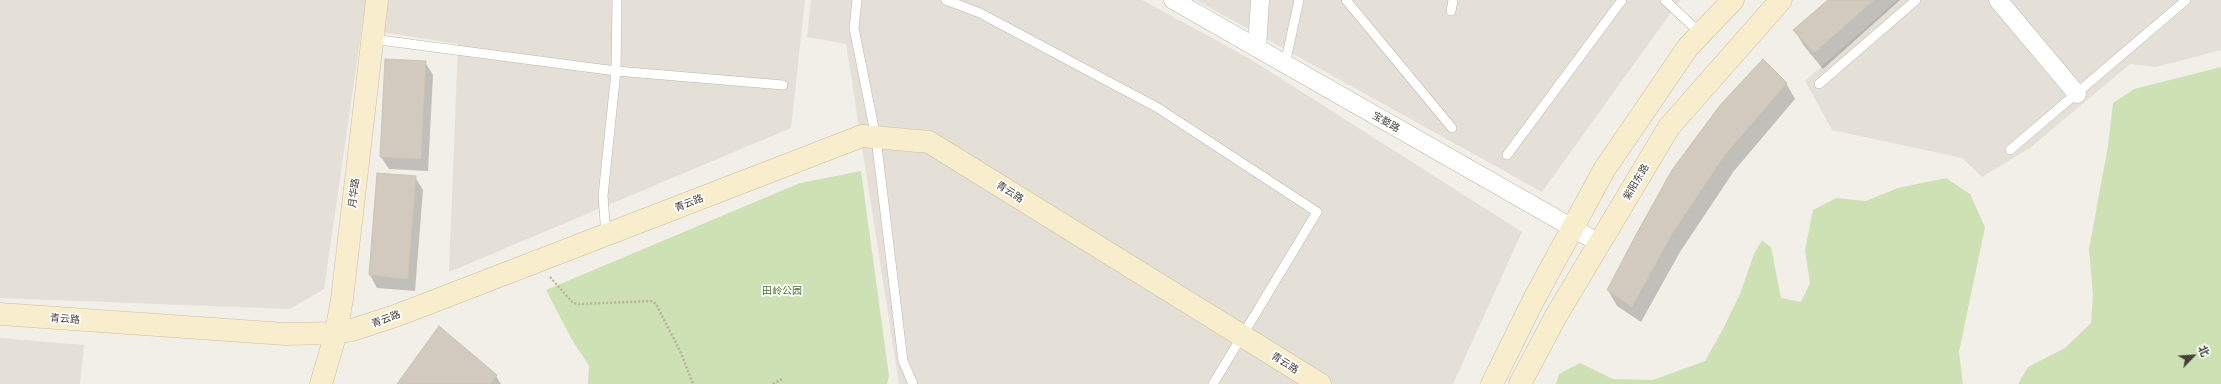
<!DOCTYPE html>
<html>
<head>
<meta charset="utf-8">
<style>
  body { margin:0 }
  #map { position:relative; width:2221px; height:384px; overflow:hidden; background:#f2efe8; font-family:Lato,"Noto Sans SC",sans-serif }
  canvas { display:block }
  .north { position:absolute; left:2173px; top:336px; width:40px; height:40px; -webkit-text-stroke:3px #fff; paint-order:stroke; rotate:65deg; font-size:11px; font-weight:700; line-height:16px; text-align:center; color:#443f37 }
  .north::after { content:''; display:block; margin:auto; width:14px; height:18px; background:#443f37; clip-path:polygon(50% 0,100% 100%,50% 72%,0 100%) }
</style>
</head>
<body>
<div id="map">
<canvas width="2221" height="384"></canvas>
<div class="north">北</div>
</div>
<script>
const ctx = document.querySelector('canvas').getContext('2d');
ctx.lineJoin = 'round';
function fill(path, color) {
  ctx.fillStyle = color;
  ctx.fill(path, 'evenodd');
}
function toPath(rows) {
  const path = new Path2D();
  for (const r of rows) {
    path.moveTo(r[0], r[1]);
    for (let i = 2; i < r.length; i += 2) path.lineTo(r[i], r[i + 1]);
  }
  return path;
}
function stroke(path, color, width, dash) {
  ctx.strokeStyle = color;
  ctx.lineWidth = width;
  ctx.lineCap = dash ? 'butt' : 'round';
  ctx.setLineDash(dash || []);
  ctx.stroke(path);
}
function label(font, color, halo, rows, align = 'center') {
  ctx.font = font + ' Lato,"Noto Sans SC",sans-serif';
  ctx.lineWidth = 3.5;
  ctx.setLineDash([]);
  ctx.textBaseline = 'middle';
  ctx.strokeStyle = halo;
  ctx.fillStyle = color;
  for (const [text, x, y, turn = 0] of rows) {
    ctx.save();
    ctx.translate(x, y);
    ctx.rotate((+turn || 0) * Math.PI / 180);
    ctx.textAlign = isNaN(turn) ? turn : align;
    if (halo) ctx.strokeText(text, 0, 0);
    ctx.fillText(text, 0, 0);
    ctx.restore();
  }
}
const residential = toPath([
  [0,0,366,0,324,289,290,309,0,298],
  [387,0,805,0,791,128,449,272,458,44,381,32],
  [811,0,1142,0,1247,57,1522,232,1453,384,899,384,846,44,807,37],
  [1196,0,1680,0,1542,192],
  [1897,0,2221,0,2221,50,2156,67,2130,64,2030,148,1982,177,1962,158,1832,130,1805,81],
  [0,338,84,345,80,384,0,384]
]);
const green = toPath([
  [2221,67,2221,384,2018,384,2028,367,2065,348,2091,323,2093,295,2089,249,2108,146,2113,103,2134,89],
  [861,171,889,376,887,384,588,384,589,366,571,338,546,290,800,183],
  [1946,178,1970,194,1985,227,1959,352,1963,384,1556,384,1559,374,1580,363,1613,379,1653,380,1705,361,1723,329,1740,294,1754,254,1762,240,1771,247,1781,298,1801,302,1810,283,1805,250,1813,210,1836,198,1866,201,1898,188]
]);
const shadow = toPath([
  [1829,0,1900,0,1823,69,1804,46,1795,31],
  [425,62,433,75,428,171,389,169,381,157],
  [1786,83,1795,99,1734,171,1680,252,1641,322,1617,306,1608,290],
  [378,174,415,177,423,190,415,291,377,288,370,275],
  [496,376,501,384,398,384]
]);
const building = toPath([
  [1828,0,1874,0,1814,53,1793,30,1828,0],
  [385,59,426,61,421,159,380,157,385,59],
  [1763,59,1787,83,1725,155,1671,236,1632,307,1607,290,1637,233,1672,170,1721,104,1763,59],
  [377,173,416,176,408,279,369,275,377,173],
  [439,326,497,375,491,384,397,384,439,326]
]);
const path = toPath([
  [550,277,573,303,580,304,651,301,656,304,681,353,693,384],
  [773,384,782,379]
]);
const lane = toPath([
  [857,0,854,28,876,138,903,361,913,384],
  [946,0,980,13,1158,108,1317,212,1213,384],
  [1346,0,1452,128],
  [1665,0,1701,34],
  [1451,11,1453,0],
  [372,39,616,71,783,85],
  [1285,64,1299,0],
  [1819,84,1916,0],
  [2010,150,2186,0],
  [1507,155,1622,0],
  [606,235,603,196,616,71,617,0]
]);
const street = toPath([
  [1173,0,1599,243],
  [1998,0,2077,94],
  [1257,48,1260,0]
]);
const secondary = toPath([
  [0,314,285,334,336,333,352,330,398,315,862,136,929,142,1320,384],
  [321,384,336,333,342,299,377,0],
  [1492,384,1533,301,1604,170,1688,47,1733,0],
  [1520,384,1556,316,1669,127,1781,0]
]);
const streetNames = [
  ["宝婺路",1386,122,30],
  ["紫阳东路",1636,182,-59],
  ["青云路",1010,192,32],
  ["月华路",354,193,-83],
  ["青云路",689,203,-21],
  ["青云路",65,319,4],
  ["青云路",386,319,-20],
  ["青云路",1285,363,32]
];
const parkNames = [
  ["田岭公园",782,291]
];
fill(residential, '#e5e0d7');
fill(green, '#cee1b5');
fill(shadow, '#0003');
fill(building, '#d2cabf');
stroke(building, '#ccc2b3', 1);
stroke(lane, '#bcb6ac', 10);
stroke(street, '#bcb6ac', 19);
stroke(secondary, '#ccbf9d', 23);
stroke(path, '#bcb19f', 2.5, [2, 2]);
stroke(lane, '#fff', 9);
stroke(street, '#fff', 18);
stroke(secondary, '#f8edcc', 22);
label('10px', '#443f37', '#fff', streetNames);
label('10px', '#4a6f32', '#fff', parkNames);
</script>
</body>
</html>
